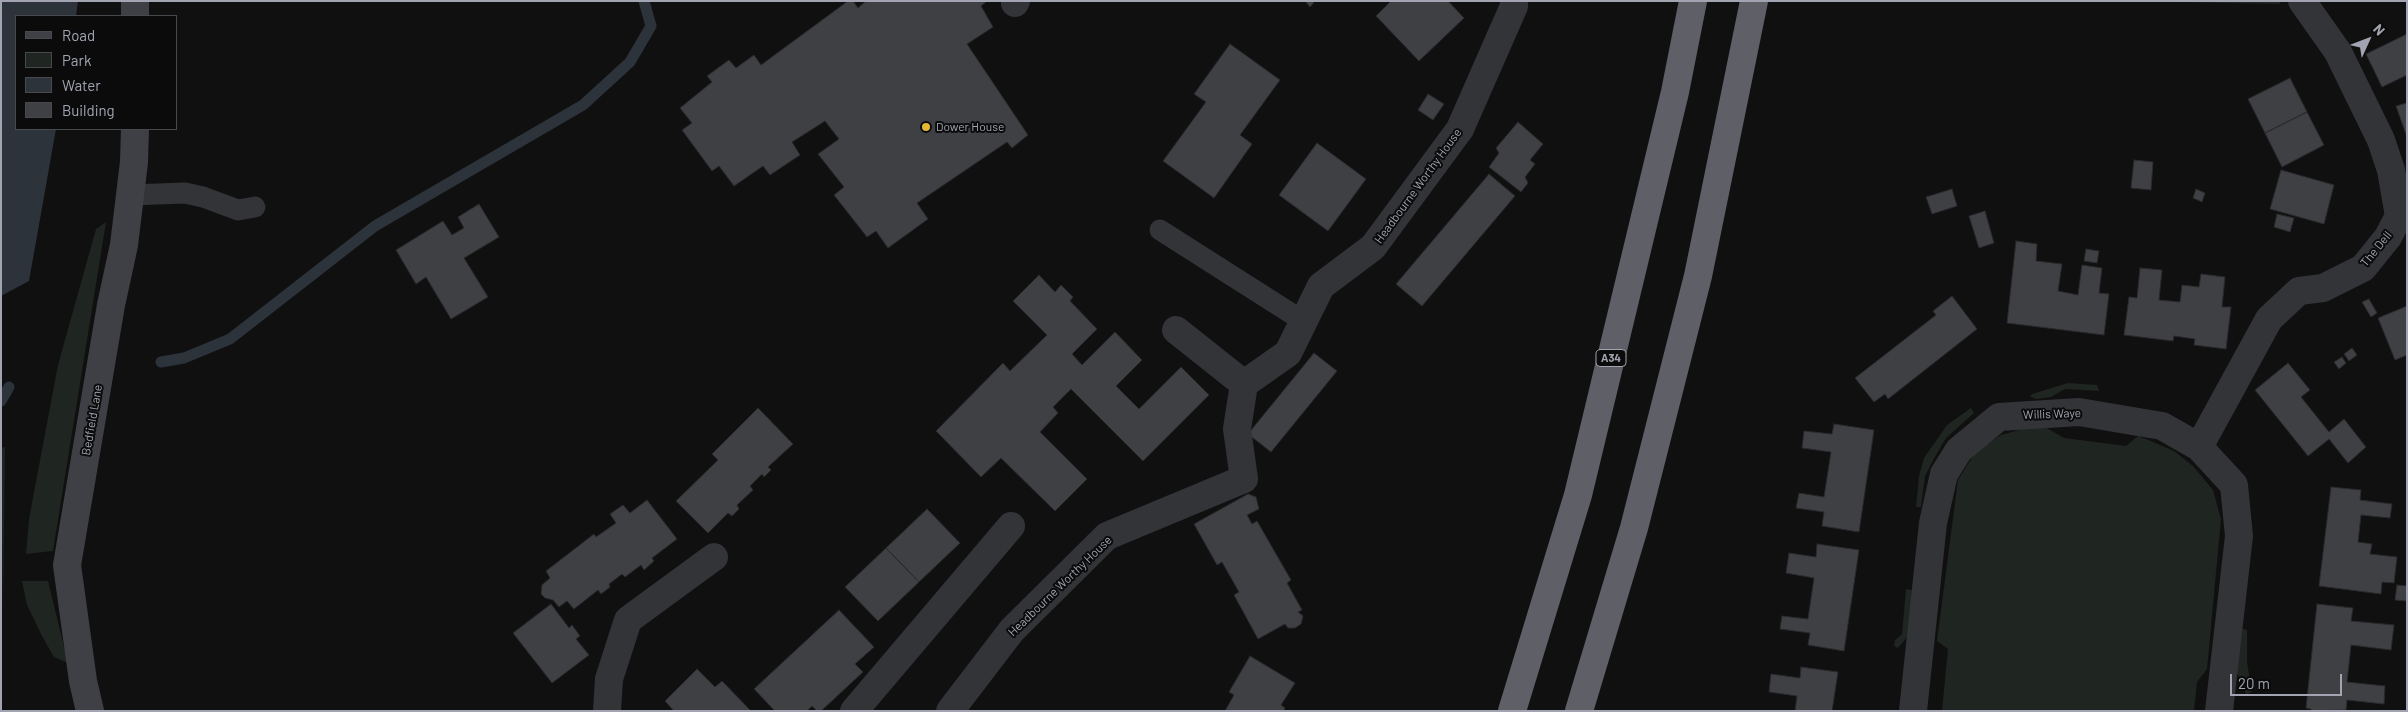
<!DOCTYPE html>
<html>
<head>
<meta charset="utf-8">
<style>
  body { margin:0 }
  #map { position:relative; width:2408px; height:712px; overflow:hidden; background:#101011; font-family:Barlow,sans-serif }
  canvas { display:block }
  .frame { position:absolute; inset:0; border:2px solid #a2a5b1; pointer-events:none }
  .legend { position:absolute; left:15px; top:15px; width:162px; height:115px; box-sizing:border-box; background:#0b0b0c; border:1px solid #47494e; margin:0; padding:6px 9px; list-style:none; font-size:15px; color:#a2a5b1 }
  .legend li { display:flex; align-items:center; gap:10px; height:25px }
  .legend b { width:25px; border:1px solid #47494e }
  .north { position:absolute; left:2343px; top:15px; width:50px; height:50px; -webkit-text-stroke:4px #0b0b0c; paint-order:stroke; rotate:47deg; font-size:14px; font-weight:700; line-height:20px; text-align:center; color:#a2a5b1 }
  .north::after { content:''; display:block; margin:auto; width:18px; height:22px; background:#a2a5b1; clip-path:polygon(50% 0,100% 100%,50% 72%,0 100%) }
  .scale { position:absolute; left:2230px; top:674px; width:112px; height:22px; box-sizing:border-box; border:2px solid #a2a5b1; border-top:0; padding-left:6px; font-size:15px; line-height:18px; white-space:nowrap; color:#a2a5b1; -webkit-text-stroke:4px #0b0b0c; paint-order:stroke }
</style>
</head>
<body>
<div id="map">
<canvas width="2408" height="712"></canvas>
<div class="frame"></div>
<ul class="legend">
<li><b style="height:6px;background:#3f4046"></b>Road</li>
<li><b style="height:14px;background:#1f2520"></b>Park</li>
<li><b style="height:14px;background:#2c333b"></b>Water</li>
<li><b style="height:14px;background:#3f4044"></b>Building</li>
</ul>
<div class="north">N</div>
<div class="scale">20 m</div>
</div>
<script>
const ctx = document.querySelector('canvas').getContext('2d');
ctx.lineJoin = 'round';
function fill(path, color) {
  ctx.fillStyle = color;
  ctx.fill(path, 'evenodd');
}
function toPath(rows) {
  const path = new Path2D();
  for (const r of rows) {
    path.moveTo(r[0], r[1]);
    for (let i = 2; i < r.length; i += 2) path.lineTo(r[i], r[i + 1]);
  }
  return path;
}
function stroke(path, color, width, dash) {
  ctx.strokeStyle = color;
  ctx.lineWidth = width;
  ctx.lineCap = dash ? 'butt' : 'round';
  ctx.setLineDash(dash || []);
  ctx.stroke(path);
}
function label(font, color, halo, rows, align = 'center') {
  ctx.font = font + ' Barlow,sans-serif';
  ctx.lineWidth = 4;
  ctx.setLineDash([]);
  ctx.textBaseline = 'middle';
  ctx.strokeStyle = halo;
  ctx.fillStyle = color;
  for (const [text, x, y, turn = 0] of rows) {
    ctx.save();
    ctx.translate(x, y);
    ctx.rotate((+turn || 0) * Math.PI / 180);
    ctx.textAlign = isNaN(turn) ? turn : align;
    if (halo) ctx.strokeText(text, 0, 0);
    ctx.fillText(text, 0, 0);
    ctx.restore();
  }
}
const green = toPath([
  [2124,1,2279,1,2281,4],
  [106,222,53,551,26,554,29,519,58,365,96,229],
  [2068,383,2097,385,2099,391,2065,389,2051,397,2037,399,2030,397,2032,394],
  [1971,408,1974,413,1946,438,1936,455,1925,476,1921,507,1916,507,1919,476,1924,458,1947,425],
  [2045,427,2064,438,2126,446,2138,436,2146,439,2174,451,2193,466,2213,490,2221,519,2207,669,2197,682,2194,711,1942,711,1948,649,1937,641,1958,480,1976,451,2001,435,2023,429],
  [5,447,3,610,1,448],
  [22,581,48,581,68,663,54,657,42,636,27,605],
  [1906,589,1912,590,1909,635,1898,648,1894,646,1895,640,1902,634],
  [2241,628,2247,630,2247,662,2252,692,2246,694,2236,670]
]);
const water = toPath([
  [1,1,78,1,76,16,16,16,16,129,56,129,29,281,1,296]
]);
const stream = toPath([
  [161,362,184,358,230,339,375,226,583,105,630,62,651,26,644,1],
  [1,401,9,387]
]);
const building = toPath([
  [848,1,853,1,858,8,866,1,987,1,981,6,993,27,967,44,1028,135,1012,148,1007,142,917,203,928,219,888,248,876,231,867,237,834,195,844,187,818,154,839,139,825,121,792,142,800,155,770,175,763,166,734,186,719,166,712,171,682,130,692,123,680,108,712,82,707,76,729,60,736,68,754,55,761,65,848,1],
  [1305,1,1315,1,1310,7,1305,1],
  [1391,1,1448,1,1464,18,1419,61,1376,16,1391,1],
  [2407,34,2407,75,2382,87,2366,54,2407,34],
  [1230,44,1280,80,1240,135,1252,144,1214,198,1163,161,1206,102,1194,94,1230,44],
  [2290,78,2307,112,2265,133,2248,99,2290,78],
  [1428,94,1444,104,1433,120,1418,110,1428,94],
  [2407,103,2407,137,2396,106,2407,103],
  [2307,112,2324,145,2282,167,2265,133,2307,112],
  [1518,122,1543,144,1530,160,1535,164,1525,177,1528,183,1521,192,1489,167,1499,153,1496,148,1518,122],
  [1317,143,1366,179,1328,231,1279,195,1317,143],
  [2134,160,2153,162,2151,190,2131,188,2134,160],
  [2281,170,2334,185,2324,224,2270,209,2281,170],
  [1489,174,1515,196,1422,306,1396,284,1489,174],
  [1952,189,1957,206,1932,214,1926,197,1952,189],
  [2196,189,2205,193,2202,202,2193,198,2196,189],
  [479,204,499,237,464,258,488,297,451,319,426,277,416,284,396,250,443,221,452,235,464,228,458,217,479,204],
  [1985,211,1994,243,1979,248,1969,216,1985,211],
  [2277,214,2294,218,2290,232,2274,227,2277,214],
  [2016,241,2037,244,2036,261,2062,264,2058,291,2078,295,2082,265,2102,268,2099,293,2109,294,2104,335,2007,323,2016,241],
  [2086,249,2099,251,2097,263,2084,261,2086,249],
  [2140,268,2162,270,2159,300,2180,302,2182,285,2199,287,2201,274,2225,277,2222,307,2231,307,2226,349,2194,345,2195,339,2174,336,2173,341,2124,335,2129,297,2137,298,2140,268],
  [1039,275,1055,292,1061,285,1073,297,1070,301,1097,329,1072,354,1082,365,1115,332,1142,360,1116,386,1139,409,1181,367,1209,395,1143,461,1071,389,1053,407,1058,413,1040,432,1087,479,1055,511,1001,458,981,477,936,431,1003,363,1010,371,1047,335,1013,301,1039,275],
  [1952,296,1977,329,1888,399,1885,394,1874,402,1855,378,1936,315,1933,311,1952,296],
  [2369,299,2377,313,2371,317,2362,302,2369,299],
  [2407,306,2407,355,2395,360,2378,318,2407,306],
  [2352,348,2357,355,2349,361,2344,354,2352,348],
  [1314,353,1337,371,1271,452,1248,434,1314,353],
  [2342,357,2346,363,2339,369,2334,362,2342,357],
  [2288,363,2310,390,2301,397,2329,432,2344,419,2366,447,2348,463,2329,439,2308,456,2255,390,2288,363],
  [758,408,793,444,768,467,771,470,764,477,762,474,750,486,753,490,737,505,739,509,732,516,728,513,708,533,676,501,718,460,712,454,758,408],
  [1834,424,1874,430,1859,532,1822,526,1824,512,1796,508,1799,493,1824,497,1831,452,1802,448,1804,431,1832,434,1834,424],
  [2331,487,2361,490,2360,500,2392,504,2390,518,2361,515,2358,542,2372,544,2370,554,2397,557,2394,583,2382,582,2381,594,2319,586,2331,487],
  [1248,494,1256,497,1259,509,1247,515,1252,524,1257,521,1291,580,1287,583,1302,610,1298,612,1303,616,1301,624,1295,628,1288,628,1285,624,1258,639,1234,595,1239,592,1222,562,1217,565,1194,524,1248,494],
  [647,500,677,539,652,558,654,561,644,570,641,565,625,577,622,574,609,584,610,587,601,594,598,590,574,609,567,601,559,607,553,600,545,598,541,594,542,585,550,578,546,571,594,534,596,537,616,523,610,514,623,505,630,513,647,500],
  [927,509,960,543,919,582,886,548,927,509],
  [1817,544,1859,550,1844,651,1808,645,1810,633,1780,629,1782,616,1808,619,1814,578,1786,573,1789,553,1816,557,1817,544],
  [886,548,919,582,878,621,845,587,886,548],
  [2397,585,2407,586,2407,601,2395,600,2397,585],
  [551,604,569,628,572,625,580,636,576,639,589,655,552,683,513,633,551,604],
  [2317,604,2353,608,2351,621,2394,625,2391,650,2351,645,2347,682,2385,686,2384,704,2347,700,2346,710,2311,711,2311,709,2306,708,2317,604],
  [839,610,874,647,855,664,863,672,821,711,817,711,812,706,807,711,775,711,754,689,839,610],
  [1250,656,1295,683,1281,705,1285,708,1284,711,1225,711,1234,695,1229,692,1250,656],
  [1801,667,1838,672,1832,711,1795,711,1797,696,1769,692,1771,674,1800,678,1801,667],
  [697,669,715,687,722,681,751,711,674,711,665,701,697,669]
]);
const lane = toPath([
  [130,195,185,193,203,197,238,210,255,207],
  [1160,230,1303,321]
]);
const street = toPath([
  [1015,3,1016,1],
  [1176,330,1244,384,1288,353,1321,286,1373,247,1460,129,1514,6,1514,1],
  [2199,447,2269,319,2299,291,2323,288,2363,268,2388,237,2399,216,2391,170,2381,140,2338,52,2302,1],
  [607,711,609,679,628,620,714,557],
  [854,711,1011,526],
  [950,711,1012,630,1107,536,1244,479,1237,429,1244,384],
  [1913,711,1933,523,1944,474,1959,450,1999,417,2079,412,2162,426,2199,447,2234,485,2239,536,2219,711]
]);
const secondary = toPath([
  [135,16,135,1],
  [90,711,83,681,67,565,111,305,124,245,134,162,135,129]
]);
const highway = toPath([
  [1512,711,1578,495,1675,92,1693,1],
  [1579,711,1634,528,1698,276,1754,1]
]);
const markers = [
  [926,127,5,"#e4b835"]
];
const shields = [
  [1611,358,30]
];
const shieldNames = [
  ["A34",1611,358]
];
const poiNames = [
  ["Dower House",936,127]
];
const streetNames = [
  ["Headbourne Worthy House",1418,186,-54],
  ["The Dell",2376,249,-51],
  ["Willis Waye",2052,414,-2],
  ["Bedfield Lane",92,420,-80],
  ["Headbourne Worthy House",1060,586,-44]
];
fill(green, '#1f2520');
fill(water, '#2c333b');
stroke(stream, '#2c333b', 11);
fill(building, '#3f4044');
stroke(building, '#2a2a2d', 1);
stroke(lane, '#333438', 21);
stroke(street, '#333438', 28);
stroke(secondary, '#3f4046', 28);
stroke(highway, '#5e5f67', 28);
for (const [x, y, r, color] of markers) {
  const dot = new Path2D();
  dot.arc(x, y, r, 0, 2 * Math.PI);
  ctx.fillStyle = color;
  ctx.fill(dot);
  stroke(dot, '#0b0b0c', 2);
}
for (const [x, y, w] of shields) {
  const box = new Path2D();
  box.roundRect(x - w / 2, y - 8.5, w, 17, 4);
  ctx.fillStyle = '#0b0b0c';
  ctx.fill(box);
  stroke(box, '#a2a5b1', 1);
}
label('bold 11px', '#a2a5b1', null, shieldNames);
label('12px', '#a2a5b1', '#0b0b0c', poiNames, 'left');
label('12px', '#a2a5b1', '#0b0b0c', streetNames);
</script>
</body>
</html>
